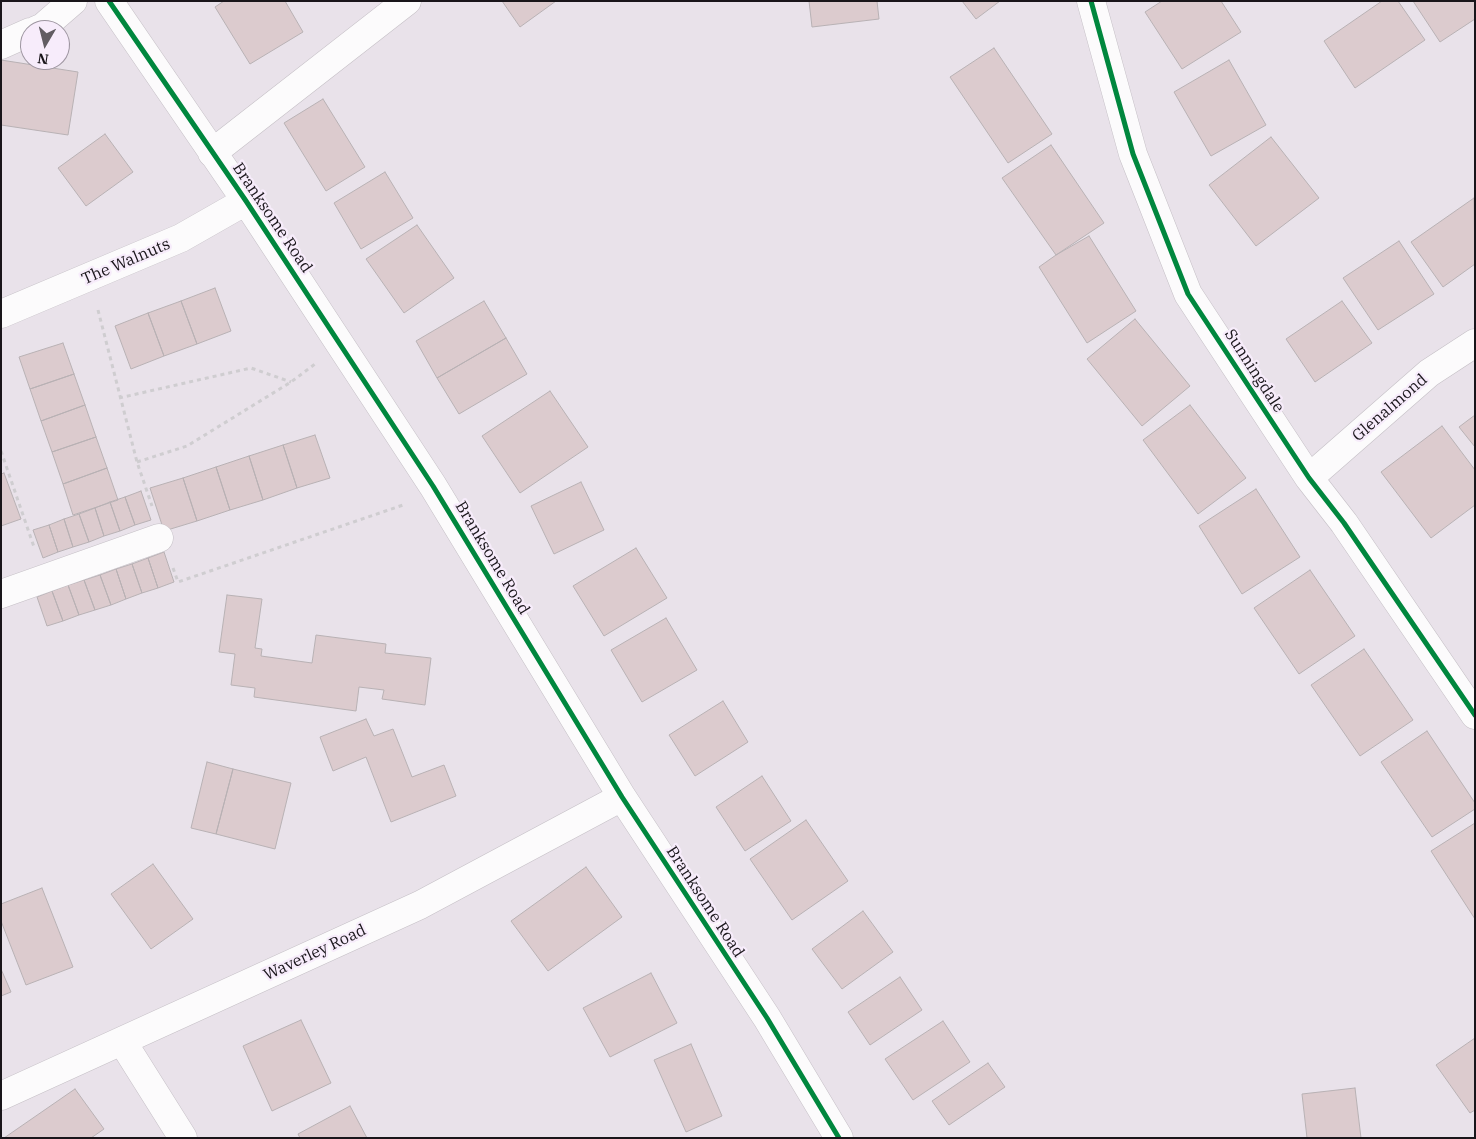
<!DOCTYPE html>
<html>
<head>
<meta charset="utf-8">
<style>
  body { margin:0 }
  #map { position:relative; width:1476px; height:1139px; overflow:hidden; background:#e9e2ea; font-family:"IBM Plex Serif",serif }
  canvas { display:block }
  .frame { position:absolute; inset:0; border:2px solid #19151a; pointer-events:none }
  .north { position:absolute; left:20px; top:20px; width:50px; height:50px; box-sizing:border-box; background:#f7ecfb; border:1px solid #9e96a1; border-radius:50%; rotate:188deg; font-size:14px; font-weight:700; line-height:20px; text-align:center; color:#19151a }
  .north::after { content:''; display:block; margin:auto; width:18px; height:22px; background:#625d63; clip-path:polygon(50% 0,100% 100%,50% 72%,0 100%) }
</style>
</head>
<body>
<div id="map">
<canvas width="1476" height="1139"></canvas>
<div class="frame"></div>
<div class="north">N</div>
</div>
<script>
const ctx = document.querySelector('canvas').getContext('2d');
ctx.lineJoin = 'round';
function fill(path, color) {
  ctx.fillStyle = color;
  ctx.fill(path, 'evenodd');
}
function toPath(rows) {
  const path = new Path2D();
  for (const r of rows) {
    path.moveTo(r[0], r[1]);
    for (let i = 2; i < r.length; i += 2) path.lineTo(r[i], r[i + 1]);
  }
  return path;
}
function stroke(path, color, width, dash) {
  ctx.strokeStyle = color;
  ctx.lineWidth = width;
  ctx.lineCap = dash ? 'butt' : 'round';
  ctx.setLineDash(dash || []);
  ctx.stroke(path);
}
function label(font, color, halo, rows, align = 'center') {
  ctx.font = font + ' "IBM Plex Serif",serif';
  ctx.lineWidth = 4.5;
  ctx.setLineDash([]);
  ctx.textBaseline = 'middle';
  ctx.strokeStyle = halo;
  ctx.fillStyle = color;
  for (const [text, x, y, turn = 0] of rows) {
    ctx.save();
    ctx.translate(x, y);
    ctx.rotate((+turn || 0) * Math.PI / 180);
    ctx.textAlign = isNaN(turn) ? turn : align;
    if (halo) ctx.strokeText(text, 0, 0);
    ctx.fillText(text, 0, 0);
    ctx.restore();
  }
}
const building = toPath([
  [224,1,285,1,303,32,250,64,215,7,224,1],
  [502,1,556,1,520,27,502,1],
  [809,1,877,1,879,19,812,27,809,1],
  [962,1,1000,1,976,19,962,1],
  [1162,1,1221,1,1241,32,1182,69,1145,12,1162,1],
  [1382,1,1398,1,1425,40,1355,88,1324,41,1382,1],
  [1413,1,1475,1,1475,19,1440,42,1413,1],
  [994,48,1052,134,1008,163,950,77,994,48],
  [1,60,78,72,68,135,1,125,1,60],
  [1229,60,1266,125,1211,156,1174,92,1229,60],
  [323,99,365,167,326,191,284,123,323,99],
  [105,134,133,172,86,206,58,168,105,134],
  [1271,137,1319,198,1256,246,1209,185,1271,137],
  [1051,145,1104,223,1056,255,1002,178,1051,145],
  [385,172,413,218,361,249,334,203,385,172],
  [1474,198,1475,264,1443,287,1411,242,1474,198],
  [417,225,454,278,404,313,366,259,417,225],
  [1089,236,1136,311,1087,343,1039,267,1056,255,1089,236],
  [1399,241,1434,294,1378,330,1343,278,1399,241],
  [215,288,231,331,197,344,181,301,215,288],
  [181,301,197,344,164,356,148,313,181,301],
  [484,301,506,338,437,378,416,341,484,301],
  [1342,301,1372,343,1315,382,1286,339,1342,301],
  [148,313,164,356,131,369,115,326,148,313],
  [1135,319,1190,386,1142,426,1087,359,1135,319],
  [506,338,527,374,459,414,437,378,506,338],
  [63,343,74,374,30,389,19,357,63,343],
  [74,374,85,405,41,421,30,389,74,374],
  [550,391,588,447,520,493,482,436,550,391],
  [85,405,96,437,52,452,41,421,85,405],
  [1190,405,1246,478,1198,514,1143,440,1190,405],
  [1475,415,1475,447,1459,427,1475,415],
  [1442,426,1475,470,1475,505,1431,538,1381,472,1442,426],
  [315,435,330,478,297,488,283,445,315,435],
  [96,437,107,468,63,484,52,452,96,437],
  [283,445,297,488,263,500,249,456,283,445],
  [249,456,263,500,230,510,216,467,249,456],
  [216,467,230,510,197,521,183,478,216,467],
  [107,468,118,500,73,515,63,484,107,468],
  [4,473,21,519,1,526,1,474,4,473],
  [183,478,197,521,164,531,150,488,183,478],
  [581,482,604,530,554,554,531,506,581,482],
  [1256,489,1300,557,1242,594,1199,526,1256,489],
  [141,491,151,520,135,525,125,497,141,491],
  [125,497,135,525,120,531,110,502,125,497],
  [110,502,120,531,104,536,95,508,110,502],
  [95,508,104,536,89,542,79,514,95,508],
  [79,514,89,542,73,547,64,519,79,514],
  [64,519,73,547,58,552,49,525,64,519],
  [49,525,58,552,43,558,33,530,49,525],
  [636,548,667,598,604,636,573,586,636,548],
  [164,552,174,582,158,588,148,558,164,552],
  [148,558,158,588,142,593,132,564,148,558],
  [132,564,142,593,126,599,116,569,132,564],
  [116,569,126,599,111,605,100,575,116,569],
  [1310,570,1355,636,1299,674,1254,608,1310,570],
  [100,575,111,605,95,610,84,580,100,575],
  [84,580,95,610,79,615,68,585,84,580],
  [68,585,79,615,63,621,52,591,68,585],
  [52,591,63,621,47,626,37,597,52,591],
  [227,595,262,599,255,648,262,649,261,656,312,663,316,635,386,644,385,653,431,658,425,705,382,699,384,690,359,687,356,711,254,697,255,688,231,685,235,654,219,652,227,595],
  [666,618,697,670,642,702,611,650,666,618],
  [1364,649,1413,720,1360,756,1311,685,1364,649],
  [723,701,748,742,695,776,669,735,723,701],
  [366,719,374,736,393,729,412,777,444,765,456,796,391,822,366,757,333,771,320,737,366,719],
  [1427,731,1475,803,1475,809,1432,837,1381,762,1427,731],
  [207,762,233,769,216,834,191,828,207,762],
  [233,769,291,783,275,849,216,834,233,769],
  [762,776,791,821,745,851,716,807,762,776],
  [806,820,848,881,792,920,750,859,806,820],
  [1475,823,1475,919,1431,851,1475,823],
  [153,864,193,919,151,949,111,894,153,864],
  [586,867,622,917,548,971,511,921,586,867],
  [42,888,73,967,26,985,1,921,1,904,42,888],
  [863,911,893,952,842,989,812,949,863,911],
  [1,969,11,992,1,996,1,969],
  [651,973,677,1023,610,1057,583,1008,651,973],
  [900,977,922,1010,870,1045,848,1012,900,977],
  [301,1020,331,1083,272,1111,243,1046,301,1020],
  [943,1021,970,1062,913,1100,885,1059,943,1021],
  [1475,1038,1475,1110,1470,1113,1436,1065,1475,1038],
  [691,1044,722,1116,686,1132,654,1060,691,1044],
  [988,1063,1005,1087,949,1125,932,1101,988,1063],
  [1355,1088,1361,1138,1307,1138,1302,1094,1355,1088],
  [75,1089,104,1129,91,1138,4,1138,75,1089],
  [350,1106,367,1138,300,1138,298,1134,350,1106]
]);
const path = toPath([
  [98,310,137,462,152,506],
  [119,398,251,368,291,382],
  [1,451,34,547],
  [137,462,187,446,291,382,315,364],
  [173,568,178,582,406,504]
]);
const minor = toPath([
  [109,1,246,201,433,486,622,797,767,1018,839,1138],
  [1091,1,1133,154,1188,294,1309,478,1344,523,1475,715],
  [36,30,43,27,73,1],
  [1,45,30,32],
  [212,153,407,1],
  [1,314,181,238,246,201],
  [1309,478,1429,373,1475,343],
  [1,594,159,538],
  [122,1041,183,1138],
  [1,1096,420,905,622,797]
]);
const cycleway = toPath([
  [109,1,246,201,433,486,622,797,767,1018,839,1138],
  [1091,1,1133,154,1188,294,1309,478,1344,523,1475,715]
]);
const streetNames = [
  ["Branksome Road",272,218,56],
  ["The Walnuts",126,262,-23],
  ["Sunningdale",1254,371,57],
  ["Glenalmond",1390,408,-41],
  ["Branksome Road",492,558,59],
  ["Branksome Road",705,902,57],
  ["Waverley Road",315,953,-25]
];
fill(building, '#dccbce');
stroke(building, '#b8b1b4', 1);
stroke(minor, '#c4bfc5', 29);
stroke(path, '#cfcdd0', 3, [4, 4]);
stroke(minor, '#fcfbfc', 28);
stroke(cycleway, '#00873e', 5);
label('16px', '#19151a', '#f7ecfb', streetNames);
</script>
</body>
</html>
